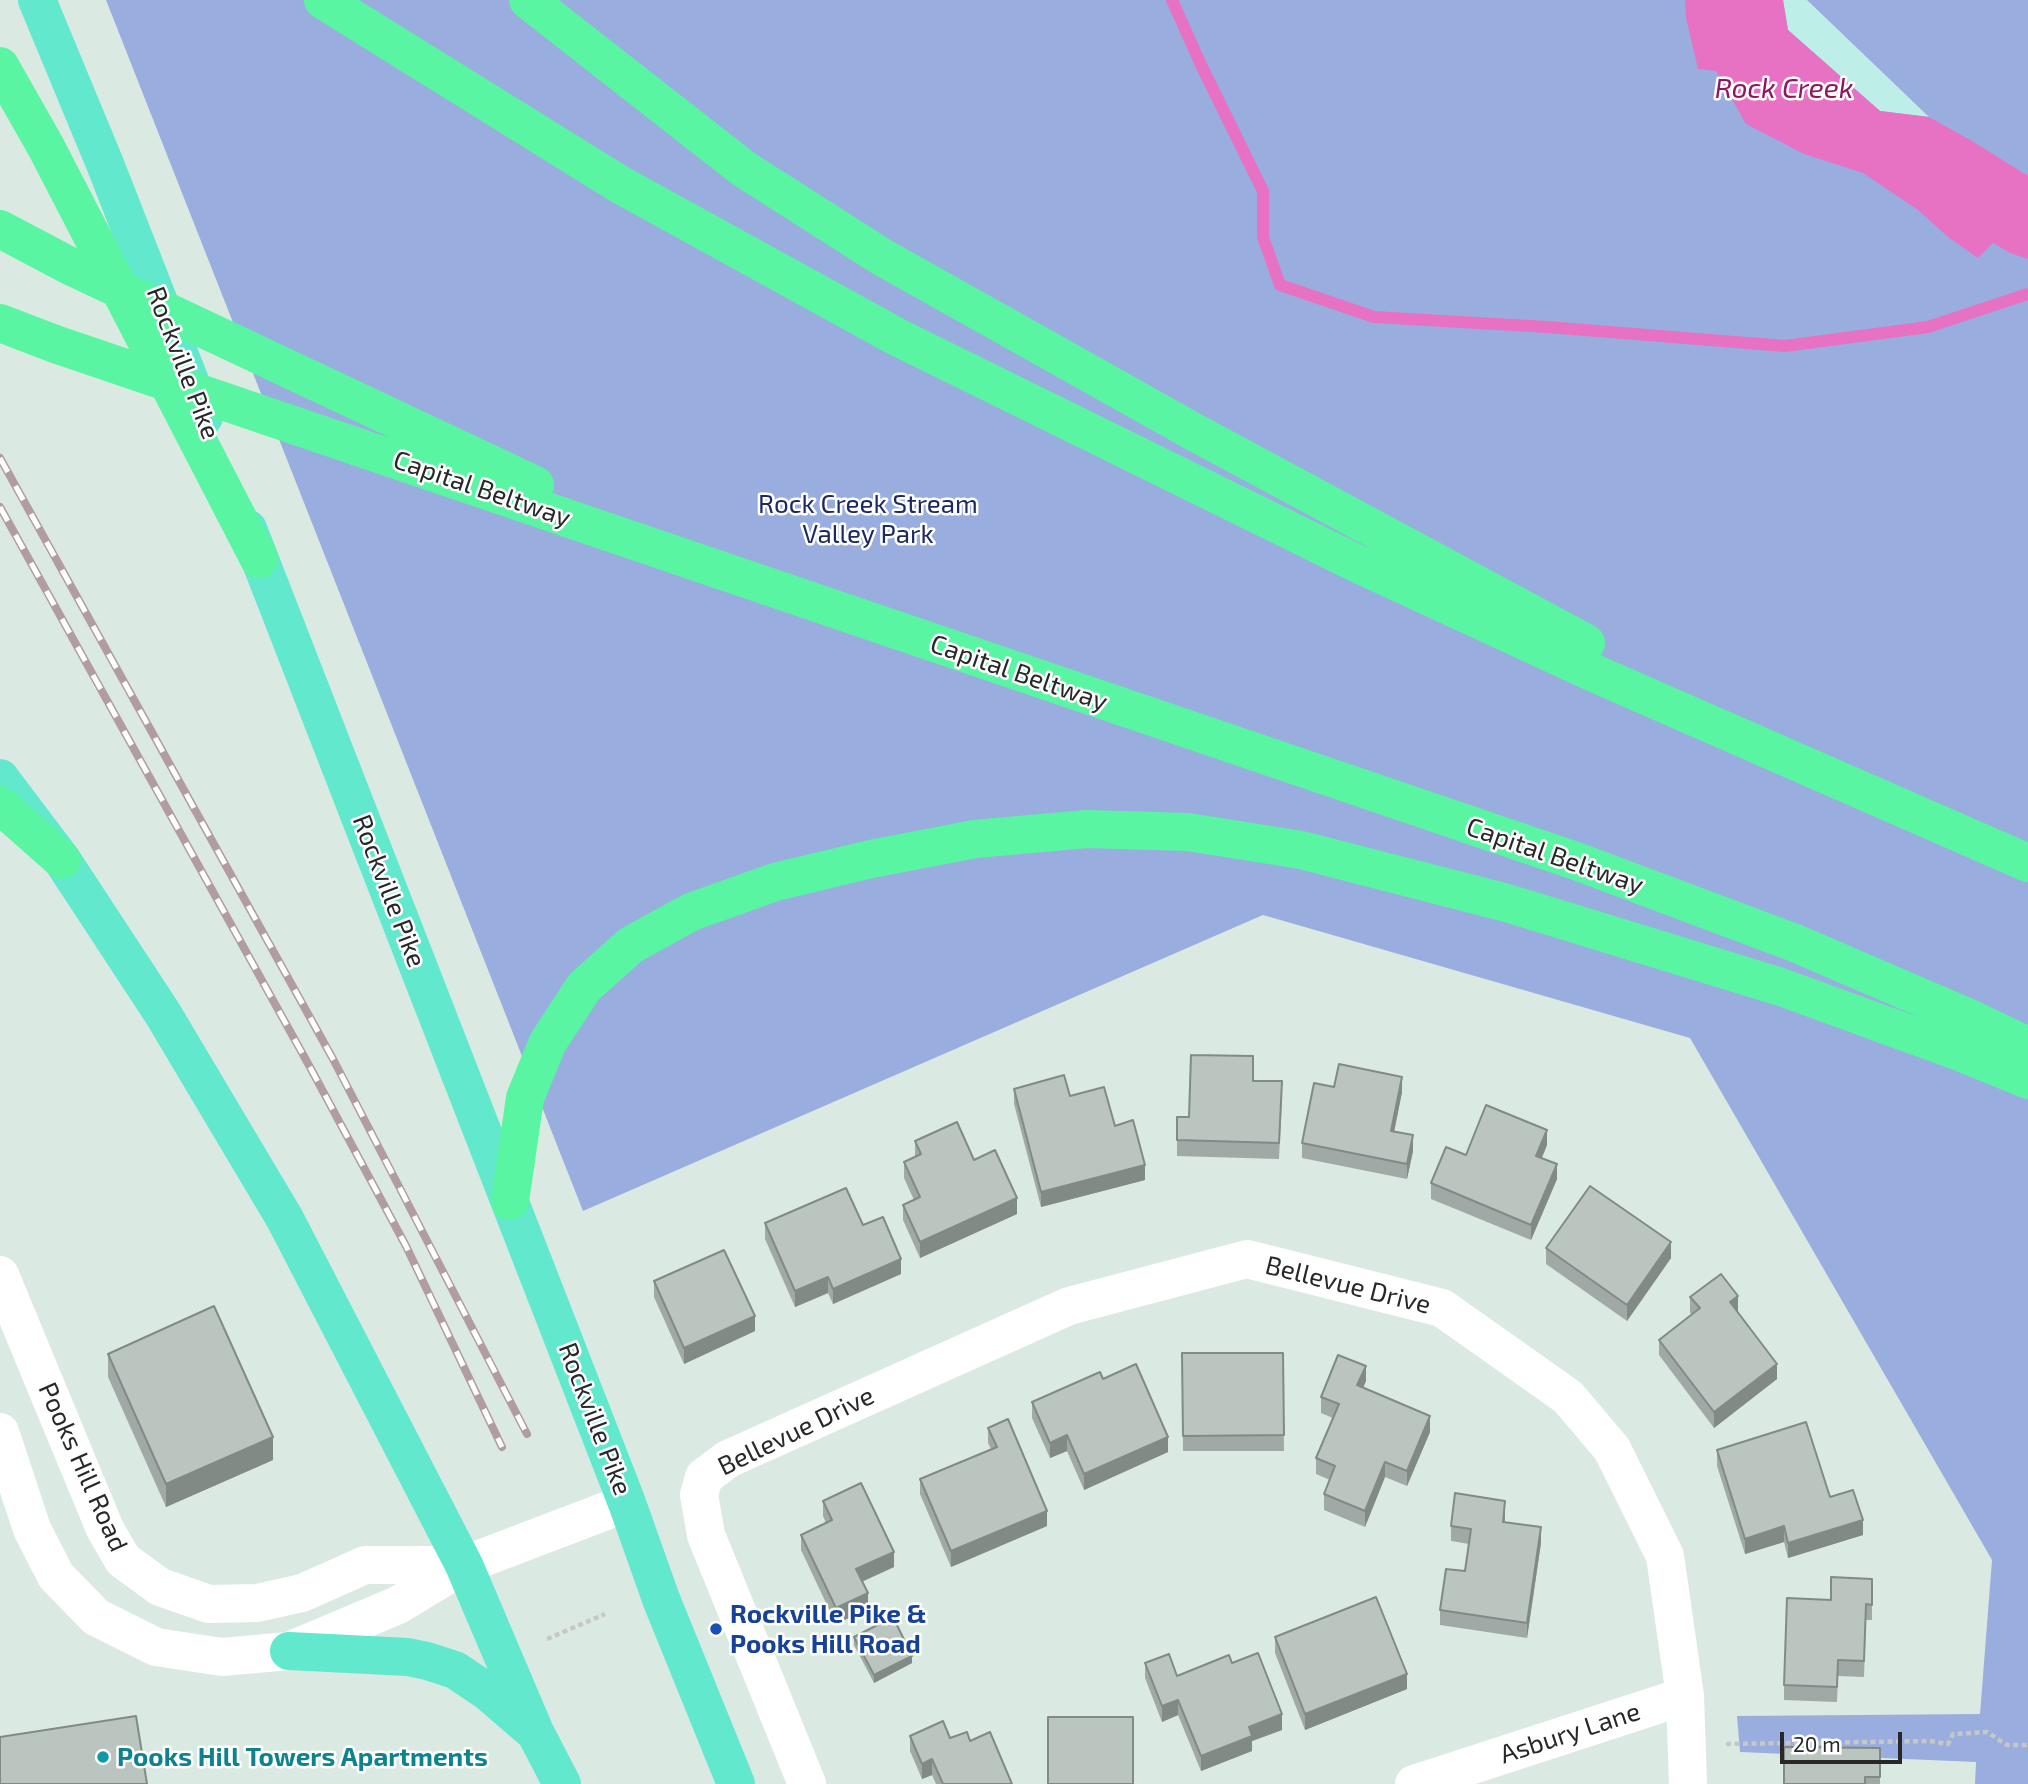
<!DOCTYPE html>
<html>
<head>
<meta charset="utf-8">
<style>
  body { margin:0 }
  #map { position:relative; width:2028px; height:1784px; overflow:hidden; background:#daeae3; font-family:"Exo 2",sans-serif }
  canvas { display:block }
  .scale { position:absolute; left:1780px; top:1732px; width:122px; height:32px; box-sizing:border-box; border:4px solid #282828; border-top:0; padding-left:9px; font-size:21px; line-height:24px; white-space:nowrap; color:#282828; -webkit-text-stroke:5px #fff; paint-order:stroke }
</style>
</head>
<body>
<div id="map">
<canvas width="2028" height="1784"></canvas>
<div class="scale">20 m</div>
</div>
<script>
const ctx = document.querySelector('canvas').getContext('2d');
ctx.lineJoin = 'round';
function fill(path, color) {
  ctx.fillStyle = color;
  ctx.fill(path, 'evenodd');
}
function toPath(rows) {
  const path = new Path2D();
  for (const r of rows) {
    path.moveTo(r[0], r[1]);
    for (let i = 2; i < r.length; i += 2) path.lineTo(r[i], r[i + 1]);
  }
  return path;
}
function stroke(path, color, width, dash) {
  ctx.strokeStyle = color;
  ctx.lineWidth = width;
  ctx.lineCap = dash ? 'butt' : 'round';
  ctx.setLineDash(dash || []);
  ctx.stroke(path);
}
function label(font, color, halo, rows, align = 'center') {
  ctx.font = font + ' "Exo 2",sans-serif';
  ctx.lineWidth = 5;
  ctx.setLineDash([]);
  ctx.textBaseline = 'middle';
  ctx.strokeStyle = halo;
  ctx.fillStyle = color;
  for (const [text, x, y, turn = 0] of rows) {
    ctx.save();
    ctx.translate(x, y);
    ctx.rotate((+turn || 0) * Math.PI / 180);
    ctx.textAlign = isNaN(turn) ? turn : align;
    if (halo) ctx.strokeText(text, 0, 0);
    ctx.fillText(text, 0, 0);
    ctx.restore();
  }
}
const green = toPath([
  [106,0,2028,0,2028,1784,1975,1784,1976,1762,1740,1752,1737,1716,1980,1714,1992,1560,1690,1038,1263,915,583,1211]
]);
const sand = toPath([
  [1783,0,1807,0,1929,117,1880,111,1788,30]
]);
const water = toPath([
  [1685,0,1783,0,1788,30,1880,111,1929,117,1972,141,2028,176,2028,259,2010,253,1993,243,1978,258,1948,237,1918,210,1863,173,1804,154,1746,124,1716,71,1698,69,1686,18]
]);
const stream = toPath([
  [1172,0,1202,67,1263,191,1263,237,1280,285,1374,317,1547,327,1785,346,1928,327,2028,294]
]);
const path = toPath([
  [547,1639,605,1614],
  [1726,1744,1930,1741,1948,1744,1953,1734,1987,1732,2007,1745,2028,1745]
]);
const street = toPath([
  [807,1784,706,1535,699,1495,704,1477,728,1459,1069,1306,1247,1259,1442,1308,1568,1397,1612,1449,1665,1556,1685,1696,1688,1784],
  [1414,1784,1685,1696]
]);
const secondary = toPath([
  [0,1275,105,1529,123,1560,160,1587,209,1604,257,1603,302,1593,365,1565,462,1565],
  [0,1432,32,1529,56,1576,96,1617,156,1647,222,1657,289,1651,398,1605,464,1565,627,1503]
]);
const primary = toPath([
  [37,0,105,164,204,417],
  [248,529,627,1503,661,1599,736,1784],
  [0,778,62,860,163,1014,285,1219,464,1565,535,1732,562,1784],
  [289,1651,408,1657,427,1661,455,1670,488,1692,531,1729]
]);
const highway = toPath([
  [323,0,619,184,897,337,1356,563,1596,674,2028,863],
  [528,0,744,169,882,257,1194,432,1586,643],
  [0,66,46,147,259,559],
  [0,229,68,265,535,485],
  [0,323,55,344,1576,861,1795,943,1976,1021,2028,1046],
  [0,805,62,860],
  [510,1201,525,1098,548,1042,584,987,631,945,691,912,775,882,871,859,975,839,1087,829,1188,832,1301,850,1507,903,1781,987,1962,1053,2028,1080]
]);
const rail = toPath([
  [0,458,333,1059,527,1434],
  [0,507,311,1069,406,1246,502,1447]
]);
const wall = toPath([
  [1253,1081,1282,1097,1279,1159,1177,1156,1177,1117,1189,1117],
  [1334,1087,1402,1092,1394,1132,1413,1151,1407,1179,1302,1158,1302,1143],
  [1014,1089,1070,1096,1115,1126,1145,1180,1041,1207,1014,1104],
  [915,1141,974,1160,1017,1214,920,1258,903,1220,903,1205,914,1200,904,1178,904,1162,915,1157],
  [1547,1145,1542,1158,1557,1179,1531,1240,1431,1199,1431,1183,1466,1155],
  [765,1223,863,1225,901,1274,833,1304,828,1293,795,1307,765,1239],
  [1546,1248,1671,1258,1627,1321,1546,1264],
  [654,1281,755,1331,684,1364,654,1297],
  [1690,1297,1738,1312,1777,1379,1714,1428,1659,1355,1659,1340,1692,1314,1690,1313],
  [1182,1353,1283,1353,1284,1451,1183,1451],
  [108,1354,273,1460,166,1507,108,1377],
  [1103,1379,1168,1452,1084,1490,1067,1451,1050,1458,1032,1418,1032,1402],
  [1366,1381,1363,1388,1430,1432,1407,1486,1385,1477,1365,1527,1324,1510,1324,1494,1330,1480,1316,1474,1316,1458,1333,1418,1321,1413,1321,1397],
  [988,1428,1047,1526,951,1567,920,1494,920,1479,991,1449,988,1443],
  [1717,1450,1830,1497,1863,1535,1788,1558,1784,1542,1745,1554,1717,1466],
  [823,1501,894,1567,862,1582,868,1609,836,1624,801,1550,801,1535,826,1523,823,1516],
  [1505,1516,1505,1522,1541,1543,1527,1638,1440,1625,1440,1610,1465,1571,1469,1544,1451,1541,1451,1526],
  [1872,1579,1872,1620,1866,1620,1864,1677,1838,1676,1837,1702,1784,1700,1784,1685,1831,1600],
  [854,1637,912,1663,874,1683,854,1645],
  [1275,1637,1407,1689,1305,1730,1275,1653],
  [1145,1663,1177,1676,1232,1663,1282,1730,1252,1741,1252,1751,1201,1771,1178,1715,1162,1722,1145,1678],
  [910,1736,970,1741,1012,1784,936,1784,932,1775,922,1779,910,1751],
  [1880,1748,1880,1784,1784,1784]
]);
const shadedWall = toPath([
  [1402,1077,1402,1092,1391,1147,1391,1131],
  [1547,1130,1547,1145,1536,1171,1536,1156],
  [1413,1135,1413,1151,1407,1179,1407,1164],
  [1557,1164,1557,1179,1531,1240,1531,1225],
  [1145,1165,1145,1180,1041,1207,1041,1192],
  [1017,1198,1017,1214,920,1258,920,1242],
  [1671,1242,1671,1258,1627,1321,1627,1305],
  [901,1259,901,1274,833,1304,833,1289],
  [828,1277,828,1293,795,1307,795,1291],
  [1738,1296,1738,1312,1730,1318,1730,1302],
  [755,1316,755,1331,684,1364,684,1348],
  [1777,1364,1777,1379,1714,1428,1714,1412],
  [1366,1366,1366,1381,1357,1401,1357,1385],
  [1430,1416,1430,1432,1407,1486,1407,1471],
  [1067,1435,1067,1451,1050,1458,1050,1443],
  [273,1437,273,1460,166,1507,166,1484],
  [1168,1437,1168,1452,1084,1490,1084,1474],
  [1385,1462,1385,1477,1365,1527,1365,1511],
  [1505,1501,1505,1516,1503,1537,1503,1522],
  [1047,1511,1047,1526,951,1567,951,1551],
  [1863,1520,1863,1535,1788,1558,1788,1543],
  [1784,1526,1784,1542,1745,1554,1745,1539],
  [1541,1527,1541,1543,1527,1638,1527,1623],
  [894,1552,894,1567,856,1584,856,1569],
  [868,1593,868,1609,836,1624,836,1608],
  [912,1656,912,1663,874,1683,874,1675],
  [1407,1674,1407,1689,1305,1730,1305,1714],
  [1178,1700,1178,1715,1162,1722,1162,1706],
  [1282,1714,1282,1730,1252,1741,1252,1751,1201,1771,1201,1756,1249,1727],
  [932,1759,932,1775,922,1779,922,1764]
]);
const building = toPath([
  [1191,1055,1253,1056,1253,1081,1282,1081,1279,1143,1177,1140,1177,1117,1189,1117,1191,1055],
  [1339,1064,1402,1077,1391,1131,1413,1135,1407,1164,1302,1143,1314,1083,1334,1087,1339,1064],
  [1064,1075,1070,1096,1104,1087,1115,1126,1133,1120,1145,1165,1041,1192,1014,1089,1064,1075],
  [1486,1105,1547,1130,1536,1156,1557,1164,1531,1225,1431,1183,1446,1147,1466,1155,1486,1105],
  [957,1122,974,1160,995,1150,1017,1198,920,1242,903,1205,920,1197,904,1162,921,1154,915,1141,957,1122],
  [1590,1186,1671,1242,1627,1305,1546,1248,1590,1186],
  [846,1188,863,1225,883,1217,901,1259,833,1289,828,1277,795,1291,765,1223,846,1188],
  [724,1250,755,1316,684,1348,654,1281,724,1250],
  [1721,1274,1738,1296,1730,1302,1777,1364,1714,1412,1659,1340,1700,1308,1690,1297,1721,1274],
  [214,1306,273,1437,166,1484,108,1354,214,1306],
  [1182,1353,1283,1353,1284,1435,1183,1436,1182,1353],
  [1338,1355,1366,1366,1357,1385,1430,1416,1407,1471,1385,1462,1365,1511,1324,1494,1335,1466,1316,1458,1339,1404,1321,1397,1338,1355],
  [1136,1364,1168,1437,1084,1474,1067,1435,1050,1443,1032,1402,1100,1372,1103,1379,1136,1364],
  [1008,1419,1047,1511,951,1551,920,1479,997,1447,988,1428,1008,1419],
  [1806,1422,1830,1497,1853,1490,1863,1520,1788,1543,1784,1526,1745,1539,1717,1450,1806,1422],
  [861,1483,894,1552,856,1569,868,1593,836,1608,801,1535,832,1520,823,1501,861,1483],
  [1455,1493,1505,1501,1503,1522,1541,1527,1527,1623,1440,1610,1446,1569,1465,1571,1471,1529,1451,1526,1455,1493],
  [1831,1577,1872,1579,1872,1605,1866,1604,1864,1661,1838,1660,1837,1687,1784,1685,1787,1598,1831,1600,1831,1577],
  [1376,1597,1407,1674,1305,1714,1275,1637,1376,1597],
  [893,1617,912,1656,874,1675,854,1637,893,1617],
  [1258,1653,1282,1714,1249,1727,1252,1736,1201,1756,1178,1700,1162,1706,1145,1663,1169,1654,1177,1676,1229,1655,1232,1663,1258,1653],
  [136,1716,147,1784,0,1784,0,1737,136,1716],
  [1048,1717,1133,1717,1133,1784,1048,1784,1048,1717],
  [943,1721,950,1738,967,1732,970,1741,990,1732,1012,1784,943,1784,932,1759,922,1764,910,1736,943,1721],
  [1784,1747,1880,1748,1880,1777,1865,1777,1865,1784,1784,1784,1784,1747]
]);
const markers = [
  [716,1629,7,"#1a4fb4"],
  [103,1757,7,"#0f9aa8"]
];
const streetNames = [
  ["Rockville Pike",183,363,69],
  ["Capital Beltway",482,489,19],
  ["Capital Beltway",1019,673,19],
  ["Capital Beltway",1555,856,19],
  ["Rockville Pike",389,891,69],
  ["Bellevue Drive",1348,1285,14],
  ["Rockville Pike",595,1419,69],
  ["Bellevue Drive",796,1431,-26],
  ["Pooks Hill Road",83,1467,66],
  ["Asbury Lane",1570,1733,-18]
];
const parkNames = [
  ["Rock Creek Stream",868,504],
  ["Valley Park",868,534]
];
const transitNames = [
  ["Rockville Pike &",730,1614],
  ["Pooks Hill Road",730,1644]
];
const cultureNames = [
  ["Pooks Hill Towers Apartments",117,1757]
];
const waterNames = [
  ["Rock Creek",1784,89]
];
fill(green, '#99aede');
fill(sand, '#beeee8');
fill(water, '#e772c4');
stroke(stream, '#e772c4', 12);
stroke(path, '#c7c7c7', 4.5, [5, 3.5]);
stroke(street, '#fff', 38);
stroke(secondary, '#fff', 38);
stroke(primary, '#61e8cd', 38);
stroke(highway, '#5af5a2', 38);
stroke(rail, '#b19da0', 8);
stroke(rail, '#fff', 5, [16]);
fill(wall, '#a0a9a5');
fill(shadedWall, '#828a86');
fill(building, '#bac5c0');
stroke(building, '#828a86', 2);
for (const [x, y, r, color] of markers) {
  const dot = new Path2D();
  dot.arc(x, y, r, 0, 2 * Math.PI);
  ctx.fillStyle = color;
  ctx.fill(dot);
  stroke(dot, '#fff', 2.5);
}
label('26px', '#282828', '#fff', streetNames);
label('26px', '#1d2960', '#fff', parkNames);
label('bold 26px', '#164399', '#fff', transitNames, 'left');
label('bold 26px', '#0d838f', '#fff', cultureNames, 'left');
label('italic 28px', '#8f1461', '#fff', waterNames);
</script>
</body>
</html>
